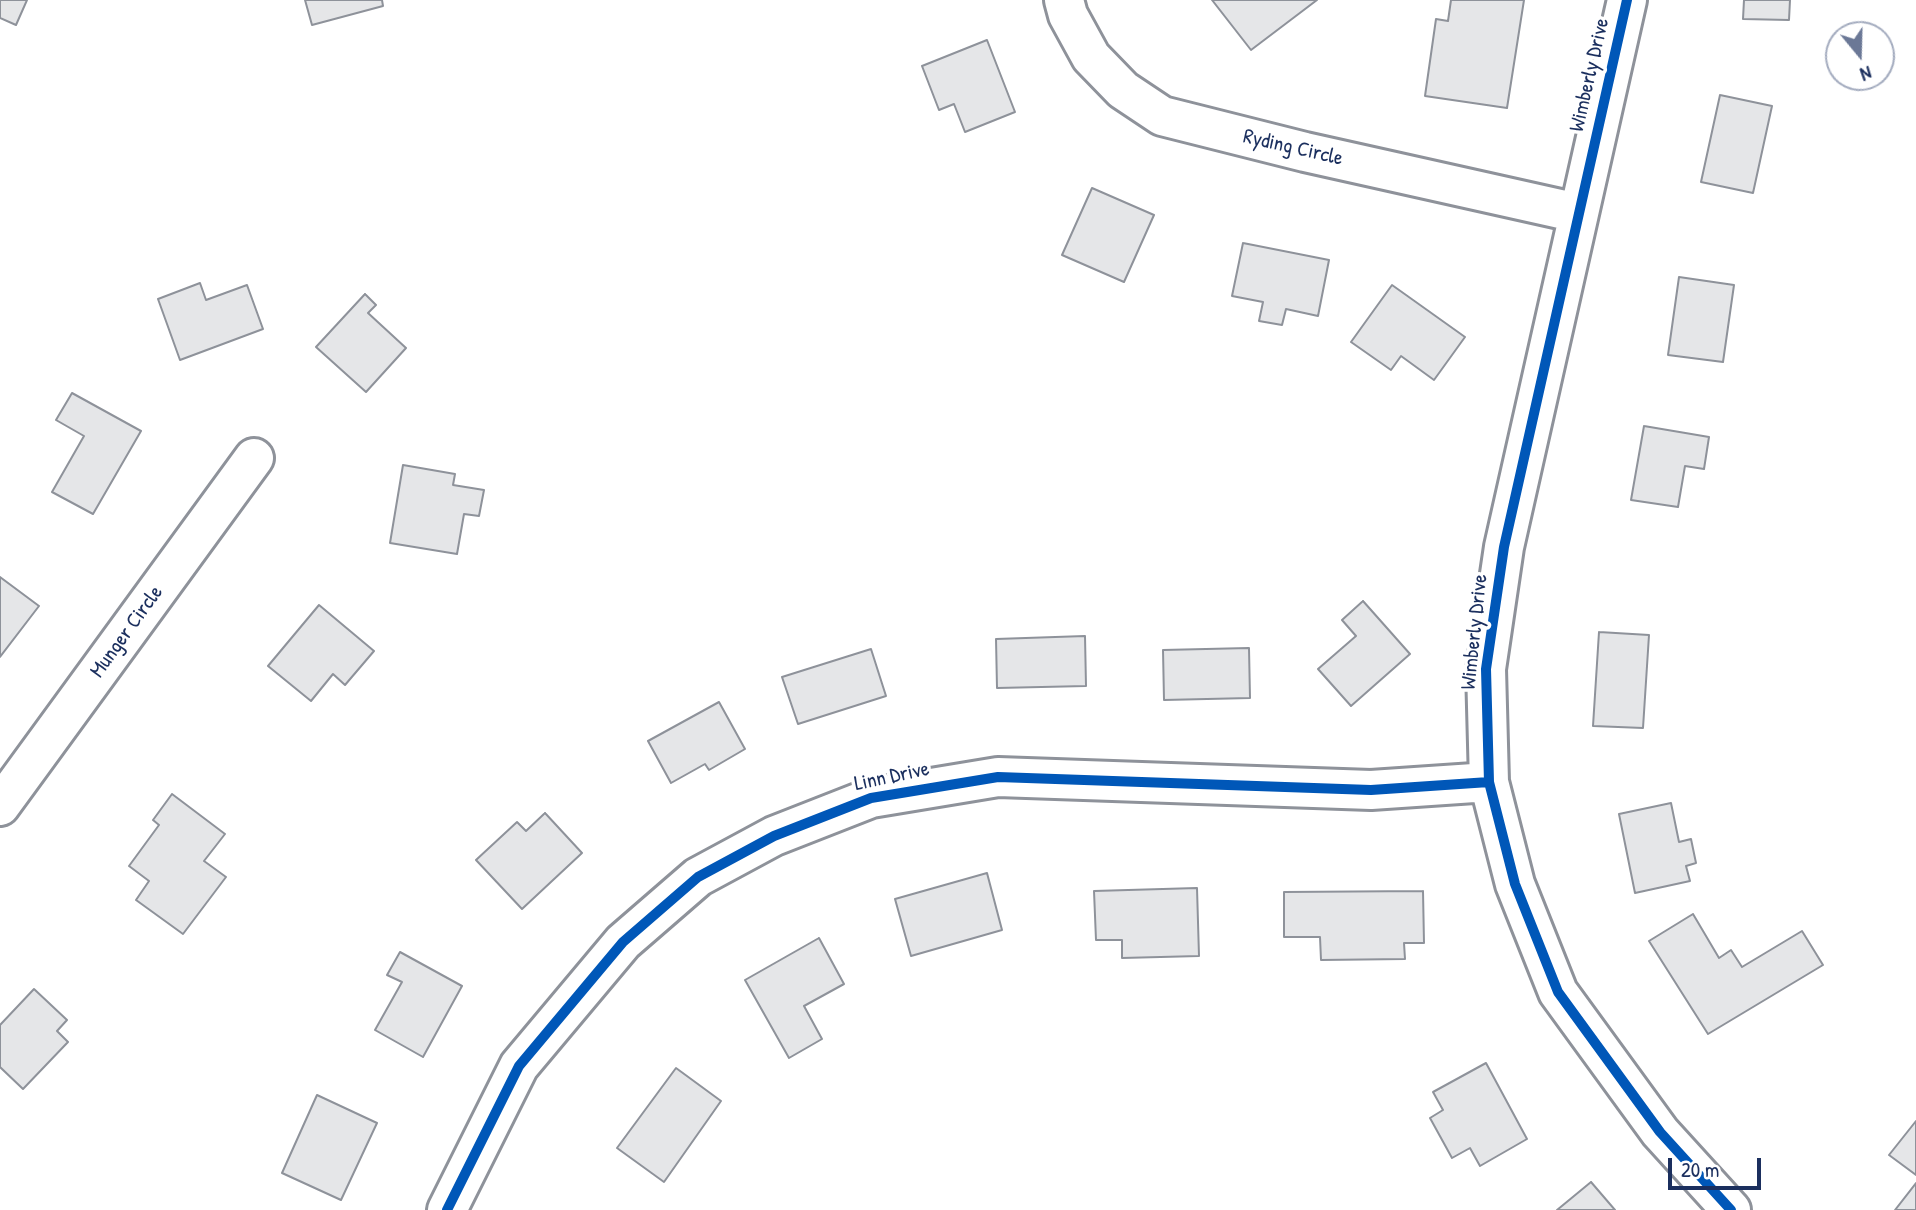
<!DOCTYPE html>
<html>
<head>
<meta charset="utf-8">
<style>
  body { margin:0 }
  #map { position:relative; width:1916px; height:1210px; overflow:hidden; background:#fff; font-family:"Patrick Hand",sans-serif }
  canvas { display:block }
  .north { position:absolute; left:1825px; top:21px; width:70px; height:70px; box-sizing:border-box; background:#fff; border:2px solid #a4acbf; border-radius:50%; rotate:161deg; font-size:19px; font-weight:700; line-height:28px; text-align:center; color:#1b2f5e }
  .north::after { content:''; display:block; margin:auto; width:24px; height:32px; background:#6b7896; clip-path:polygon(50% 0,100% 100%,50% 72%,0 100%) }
  .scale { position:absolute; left:1668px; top:1158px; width:93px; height:32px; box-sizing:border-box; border:4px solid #1b2f5e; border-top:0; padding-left:9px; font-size:21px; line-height:24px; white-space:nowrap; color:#1b2f5e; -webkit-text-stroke:5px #fff; paint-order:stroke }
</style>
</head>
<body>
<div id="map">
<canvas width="1916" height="1210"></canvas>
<div class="north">N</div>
<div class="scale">20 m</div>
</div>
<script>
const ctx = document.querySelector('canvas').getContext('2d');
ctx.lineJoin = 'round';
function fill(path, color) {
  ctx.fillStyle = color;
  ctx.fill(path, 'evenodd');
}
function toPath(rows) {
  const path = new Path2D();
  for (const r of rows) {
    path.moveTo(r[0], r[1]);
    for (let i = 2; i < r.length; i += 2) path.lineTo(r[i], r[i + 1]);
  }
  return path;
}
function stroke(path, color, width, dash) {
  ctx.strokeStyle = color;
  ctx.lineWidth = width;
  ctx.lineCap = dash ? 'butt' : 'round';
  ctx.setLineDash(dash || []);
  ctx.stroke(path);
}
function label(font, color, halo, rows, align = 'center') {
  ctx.font = font + ' "Patrick Hand",sans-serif';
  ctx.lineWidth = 7;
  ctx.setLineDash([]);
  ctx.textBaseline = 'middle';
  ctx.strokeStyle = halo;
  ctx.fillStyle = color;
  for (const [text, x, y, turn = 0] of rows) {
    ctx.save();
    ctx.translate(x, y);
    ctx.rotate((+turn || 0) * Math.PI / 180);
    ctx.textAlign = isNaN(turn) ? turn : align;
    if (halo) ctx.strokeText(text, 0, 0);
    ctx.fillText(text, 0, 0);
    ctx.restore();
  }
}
const building = toPath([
  [0,0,27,0,16,25,0,18,0,0],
  [305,0,382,0,383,6,312,25,305,0],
  [1212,0,1317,0,1251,50,1212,0],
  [1451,0,1524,0,1507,108,1425,96,1436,19,1448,21,1451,0],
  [1744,0,1790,0,1789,20,1743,19,1744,0],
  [987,40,1015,112,965,132,954,104,939,110,922,66,987,40],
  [1720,95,1772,106,1753,193,1701,182,1720,95],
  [1092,188,1154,215,1124,282,1062,255,1092,188],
  [1243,243,1329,260,1318,316,1286,309,1282,325,1259,321,1263,302,1232,296,1243,243],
  [1679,277,1734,285,1723,362,1668,355,1679,277],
  [200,283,206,300,247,285,263,329,180,360,158,299,200,283],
  [1392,285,1465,337,1434,380,1401,356,1391,370,1351,342,1392,285],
  [365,294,376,305,368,313,406,348,366,392,316,347,365,294],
  [72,393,141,431,93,514,52,492,84,436,56,420,72,393],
  [1644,426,1709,437,1704,469,1685,466,1678,507,1631,500,1644,426],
  [403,465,455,474,453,485,484,490,479,516,464,514,457,554,390,543,403,465],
  [0,577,39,606,0,657,0,577],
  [1363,601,1410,654,1351,706,1318,669,1356,636,1342,620,1363,601],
  [319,605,374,651,345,685,333,674,311,701,268,666,319,605],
  [1599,632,1649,635,1643,728,1593,726,1599,632],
  [1085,636,1086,686,997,688,996,639,1085,636],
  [1249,648,1250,698,1164,700,1163,650,1249,648],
  [871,649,886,696,798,724,782,677,871,649],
  [719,702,745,749,709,770,705,764,671,783,648,741,719,702],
  [172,794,225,834,204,861,226,877,183,934,136,900,149,881,129,866,159,825,153,820,172,794],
  [1671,803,1679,842,1691,839,1696,863,1686,866,1690,881,1635,893,1619,814,1671,803],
  [545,813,582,853,522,909,476,860,517,822,526,831,545,813],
  [987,873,1002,930,911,956,895,899,987,873],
  [1197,888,1199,956,1122,958,1122,940,1096,940,1094,891,1197,888],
  [1423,891,1424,943,1404,943,1405,959,1321,960,1320,937,1284,937,1284,892,1423,891],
  [1693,914,1719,958,1731,950,1742,967,1802,931,1823,965,1708,1034,1649,941,1693,914],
  [819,938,844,984,804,1006,822,1039,789,1058,745,980,819,938],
  [400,952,462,986,423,1057,375,1030,402,982,387,975,400,952],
  [34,989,67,1020,57,1031,68,1042,23,1089,0,1067,0,1025,34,989],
  [1486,1063,1527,1139,1480,1166,1470,1148,1452,1158,1430,1118,1443,1110,1433,1092,1486,1063],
  [676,1068,721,1101,664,1182,617,1148,676,1068],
  [317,1095,377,1123,341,1200,282,1173,317,1095],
  [1916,1121,1916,1175,1889,1155,1916,1121],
  [1591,1182,1615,1210,1557,1210,1591,1182],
  [1916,1183,1916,1210,1895,1210,1916,1183]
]);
const minor = toPath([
  [1064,0,1068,15,1091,57,1123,90,1162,116,1305,152,1578,213],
  [1627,0,1504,547,1486,669,1489,782,1515,884,1558,992,1660,1132,1731,1210],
  [0,806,254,458],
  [447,1210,519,1066,623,942,698,877,774,836,871,798,998,777,1371,790,1489,782]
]);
const cycleway = toPath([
  [1627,0,1504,547,1486,669,1489,782,1515,884,1558,992,1660,1132,1731,1210],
  [447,1210,519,1066,623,942,698,877,774,836,871,798,998,777,1371,790,1489,782]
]);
const streetNames = [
  ["Wimberly Drive",1590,75,-77],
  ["Ryding Circle",1293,148,13],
  ["Munger Circle",127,632,-54],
  ["Wimberly Drive",1475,632,-84],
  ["Linn Drive",892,777,-12]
];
fill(building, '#e5e6e8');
stroke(building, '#8e929a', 2);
stroke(minor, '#8e929a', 44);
stroke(minor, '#fff', 38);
stroke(cycleway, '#0057b8', 10);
label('21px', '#1b2f5e', '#fff', streetNames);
</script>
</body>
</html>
